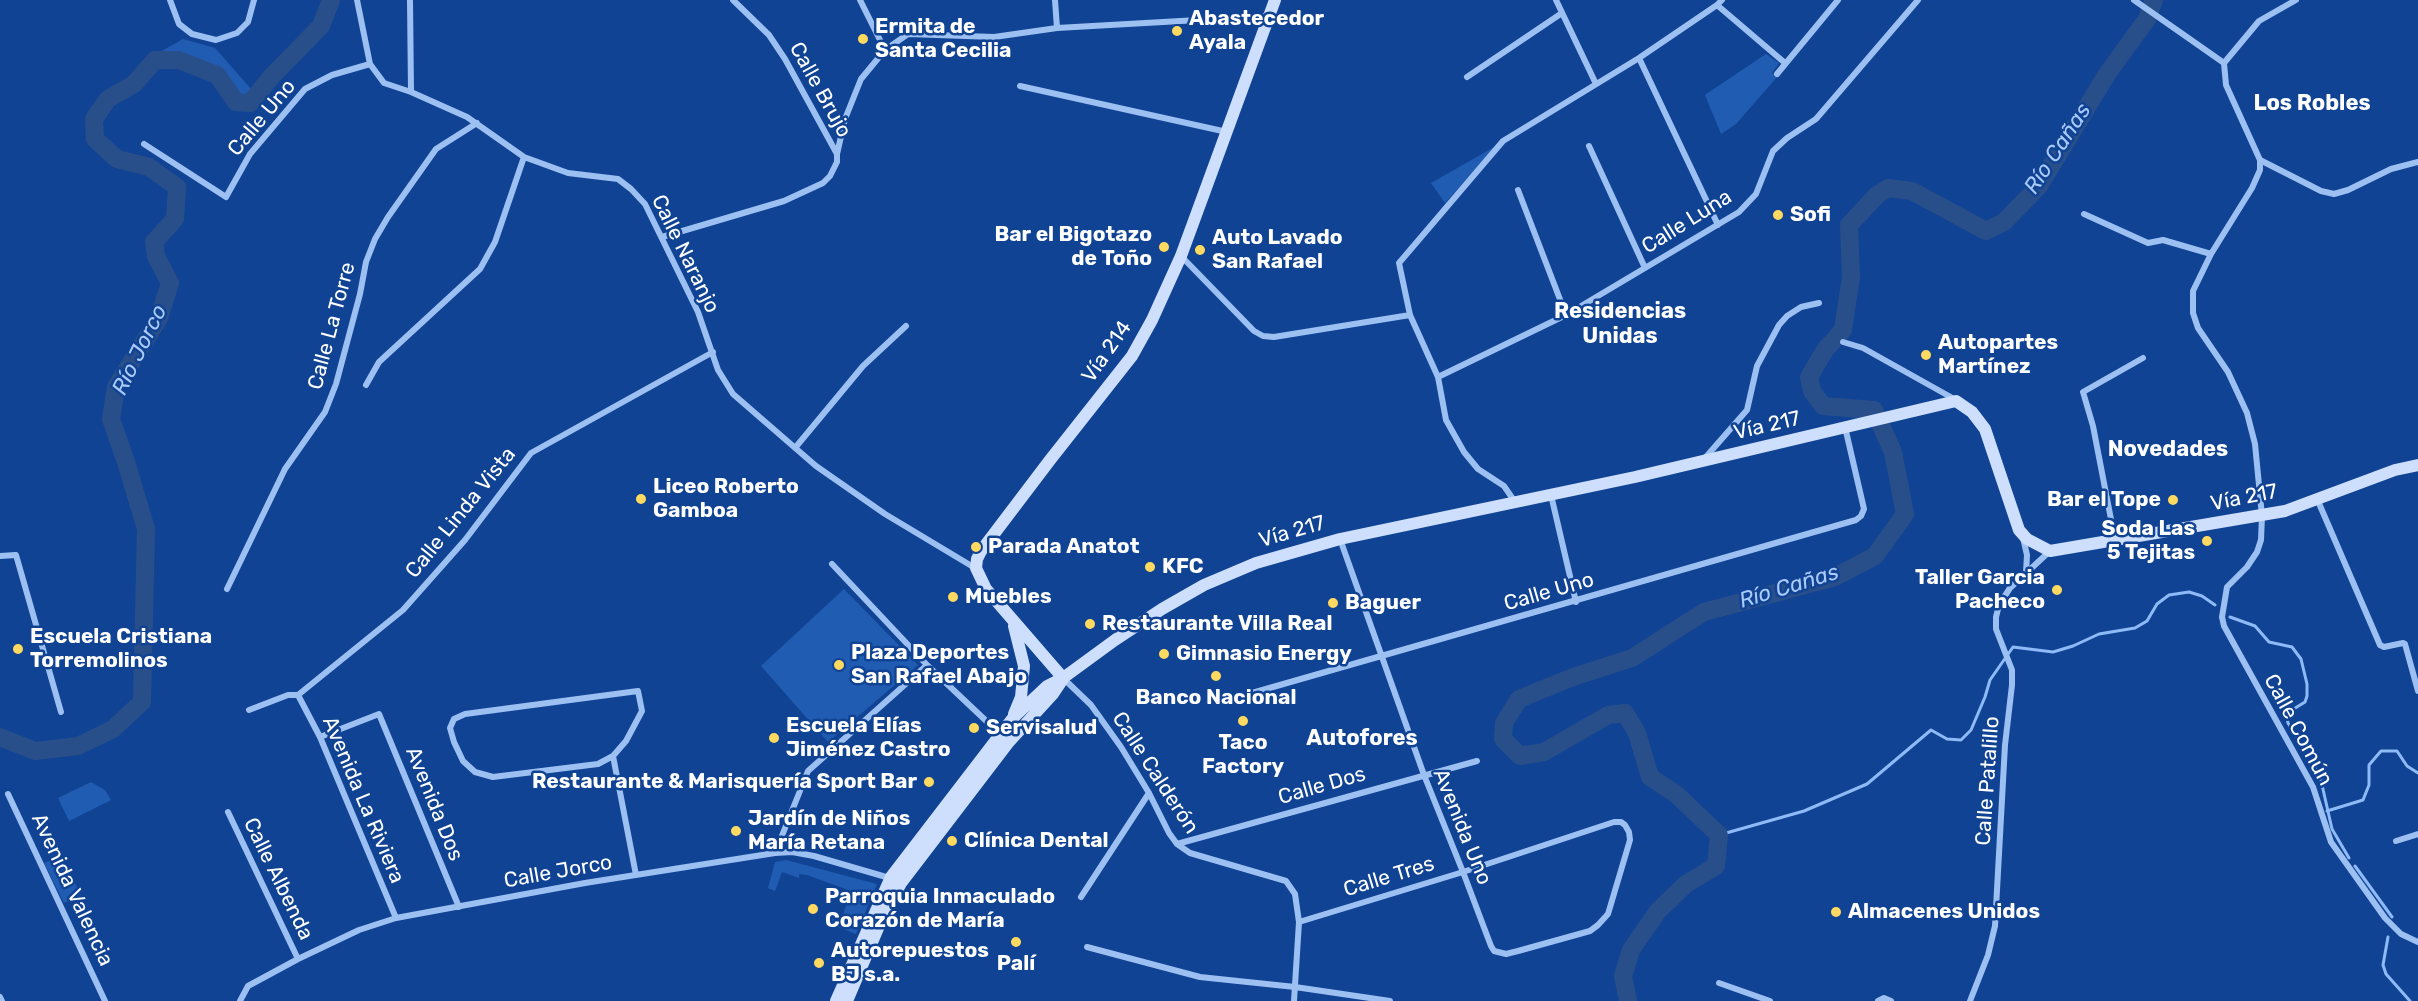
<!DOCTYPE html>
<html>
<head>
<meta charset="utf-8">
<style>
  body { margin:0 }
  canvas { display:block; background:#104393 }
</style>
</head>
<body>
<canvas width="2418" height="1001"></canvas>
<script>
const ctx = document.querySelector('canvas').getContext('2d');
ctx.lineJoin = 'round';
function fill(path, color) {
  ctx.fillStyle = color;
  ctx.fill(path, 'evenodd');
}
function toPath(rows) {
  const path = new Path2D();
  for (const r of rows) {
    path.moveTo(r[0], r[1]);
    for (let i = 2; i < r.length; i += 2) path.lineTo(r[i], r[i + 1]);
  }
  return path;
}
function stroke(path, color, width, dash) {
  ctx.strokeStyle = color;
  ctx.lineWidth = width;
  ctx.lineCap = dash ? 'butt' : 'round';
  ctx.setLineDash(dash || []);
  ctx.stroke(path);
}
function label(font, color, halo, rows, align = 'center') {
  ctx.font = font + ' Rubik,sans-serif';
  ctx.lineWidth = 5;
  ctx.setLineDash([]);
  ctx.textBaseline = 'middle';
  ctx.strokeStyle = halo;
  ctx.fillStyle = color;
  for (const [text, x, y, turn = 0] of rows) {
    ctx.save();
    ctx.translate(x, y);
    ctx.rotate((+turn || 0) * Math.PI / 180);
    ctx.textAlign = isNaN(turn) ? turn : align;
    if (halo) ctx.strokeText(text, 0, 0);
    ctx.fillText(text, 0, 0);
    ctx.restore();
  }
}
const green = toPath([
  [183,39,215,48,252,90,241,98,237,97,220,72,178,56,153,56],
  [1766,54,1779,63,1772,73,1777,77,1736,124,1721,134,1705,95],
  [1496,146,1445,203,1431,183],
  [844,589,918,665,828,742,761,666],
  [91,782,105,790,111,800,69,821,58,798],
  [61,856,81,895,64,903,44,863],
  [786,860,877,884,856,934,827,923,832,911,843,915,851,891,807,875,799,874,799,878,782,872,775,891,768,888,775,862]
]);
const stream = toPath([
  [2230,617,2255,626,2269,642,2292,647,2301,659,2307,684,2307,696,2305,702,2292,710,2287,717,2288,723,2320,776,2332,829,2349,858],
  [2327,811,2363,800,2369,785,2369,765,2381,751,2397,751,2407,766,2418,773],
  [1719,835,1804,811,1867,784,1931,730,1947,739,1961,740,1971,730,1985,697,1990,680,2013,647,2053,652,2073,646,2099,634,2135,628,2147,621,2157,604,2169,595,2189,592,2202,596,2215,605],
  [2355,866,2392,917],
  [2388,937,2383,965,2386,974,2410,1001]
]);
const river = toPath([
  [0,737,35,751,78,746,113,729,142,702,146,529,126,462,111,419,116,387,159,318,170,283,156,256,154,242,175,219,177,187,149,167,117,159,95,139,94,119,108,99,134,84,155,60,179,60,217,75,236,102,250,103,272,76,321,26,331,0],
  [1628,1001,1623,976,1631,950,1658,911,1686,884,1716,866,1719,835,1676,794,1650,777,1637,733,1625,713,1608,715,1544,752,1520,756,1503,739,1504,723,1519,699,1573,677,1632,658,1704,612,1835,577,1875,556,1905,514,1893,452,1874,410,1823,406,1812,391,1809,377,1825,350,1843,330,1851,277,1849,225,1877,195,1888,188,1912,191,1986,231,2004,222,2039,186,2107,74,2147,19,2154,0]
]);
const minor = toPath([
  [170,0,179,24,192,34,216,40,237,33,248,22,254,0],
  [357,0,370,64,384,83,411,92,467,117,524,157,568,173,618,179,631,189,645,204,698,312,718,370,733,394,816,466,885,514,975,568],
  [410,0,411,92],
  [860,0,885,50],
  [1055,0,1057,28],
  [1556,0,1596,84],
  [2134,0,2224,63,2226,85,2260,160,2260,170,2252,188,2211,254,2193,291,2193,313,2198,328,2228,372,2247,413,2255,444,2262,516,2261,540,2257,552,2247,567,2227,587,2222,617,2224,626,2313,787,2331,842,2385,918,2401,934,2418,942],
  [1717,5,1785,63],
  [1639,58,1718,225],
  [2224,63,2259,21,2296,0],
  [1777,74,1838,0],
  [1467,77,1562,13],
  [1020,86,1227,132],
  [144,144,226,197,250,154,305,89,332,75,370,64],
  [1589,146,1645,268],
  [837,154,845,119,861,79,885,50,908,34,994,37,1057,28,1269,16],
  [2260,160,2321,191,2334,194,2348,190,2391,169,2418,162],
  [1518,190,1566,315],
  [2084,214,2148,243,2163,240,2211,254],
  [662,237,784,201,823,183,830,176,837,162,837,154,785,59,769,35,733,0],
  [1181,256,1254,331,1263,336,1274,337,1410,315],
  [1843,342,1863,348,1956,400],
  [1438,377,1566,315,1739,212,1756,194,1773,151,1787,138,1816,119,1918,0],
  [366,385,379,362,480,269,495,242,524,157],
  [795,448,863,366,906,326],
  [1705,458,1747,410,1757,366,1779,325,1787,316,1801,307,1819,303],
  [1551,495,1576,602],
  [2318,501,2380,645,2384,647,2403,643,2405,644,2418,691],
  [1515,502,1504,486,1478,469,1464,452,1446,420,1438,377,1410,315,1399,263,1503,141,1639,58,1717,5,1722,0],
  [2023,538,2027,555,2026,572],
  [2115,540,2093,426,2083,392,2143,358],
  [0,556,16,555,61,712],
  [832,564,927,665,1000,734],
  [227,589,285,469,325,412,336,384,360,294,366,262,375,239,388,217,436,149,477,123],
  [1063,678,1091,705,1121,747,1149,793,1169,833,1177,844,1190,853,1286,881,1295,894,1299,922,1294,1001],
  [638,691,642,711,626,741,613,756,598,764,493,777,475,772,463,761,454,742,450,728,454,719,465,714,638,691],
  [298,695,320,737,396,918],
  [1245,695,1856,520,1861,516,1864,509,1845,427],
  [249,710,288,695,298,695,403,610,465,540,531,453,713,352],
  [320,737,379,714,459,907],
  [613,756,636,875],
  [8,794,105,1001],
  [228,812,298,959],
  [2396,841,2418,834],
  [1177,844,1477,761],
  [775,853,808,771,927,665],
  [1081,897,1149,793],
  [1299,922,1463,872,1614,822,1621,822,1625,825,1629,832,1630,840,1608,914,1598,925,1590,931,1518,951,1506,954,1494,951,1491,946,1463,872,1424,775,1340,539],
  [1087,947,1200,977,1295,987,1390,1001],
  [1719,983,1770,1001],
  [0,997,2,1001],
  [240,1001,248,986,298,959,359,930,396,918,585,883,775,853,792,852,814,856,893,879],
  [1878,1001,1884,998,1891,1001],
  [1970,1001,1988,955,1995,926,2005,745,2012,685,2012,670,1996,629,1996,617,1999,605,2010,588,2050,551]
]);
const secondary = toPath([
  [1063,678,986,589,976,568,977,559,981,551,1050,460,1132,356,1152,320,1181,256,1275,0],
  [1014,714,1021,697,1024,666,1014,626],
  [836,1001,891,877,1013,718,1047,686,1063,678,1115,640,1162,609,1204,585,1256,563,1340,539,1635,477,1956,401,1972,412,1985,429,2019,530,2027,539,2050,551,2285,511,2395,470,2418,465],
  [847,1001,879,926,901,883,1008,743,1053,694,1063,679]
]);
const markers = [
  [1177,31,6,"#ffd960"],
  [863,39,6,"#ffd960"],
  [1778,215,6,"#ffd960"],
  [1164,247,6,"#ffd960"],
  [1200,250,6,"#ffd960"],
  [1926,355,6,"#ffd960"],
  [641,499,6,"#ffd960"],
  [2173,500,6,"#ffd960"],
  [2207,541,6,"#ffd960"],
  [976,547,6,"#ffd960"],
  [1150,567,6,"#ffd960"],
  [2057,590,6,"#ffd960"],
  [953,597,6,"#ffd960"],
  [1333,603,6,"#ffd960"],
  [1090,624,6,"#ffd960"],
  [18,649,6,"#ffd960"],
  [1164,654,6,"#ffd960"],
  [839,665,6,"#ffd960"],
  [1216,676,6,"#ffd960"],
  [1243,721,6,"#ffd960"],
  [974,728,6,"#ffd960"],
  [774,738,6,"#ffd960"],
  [929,782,6,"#ffd960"],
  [736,831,6,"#ffd960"],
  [952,841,6,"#ffd960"],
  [813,909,6,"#ffd960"],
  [1836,912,6,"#ffd960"],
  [1016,942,6,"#ffd960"],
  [819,963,6,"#ffd960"]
];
const poiNames = [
  ["Abastecedor",1189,19],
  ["Ayala",1189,43],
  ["Ermita de",875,27],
  ["Santa Cecilia",875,51],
  ["Sofi",1790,215],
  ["Bar el Bigotazo",1152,235,"right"],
  ["de Toño",1152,259,"right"],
  ["Auto Lavado",1212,238],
  ["San Rafael",1212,262],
  ["Autopartes",1938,343],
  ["Martínez",1938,367],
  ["Liceo Roberto",653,487],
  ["Gamboa",653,511],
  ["Bar el Tope",2161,500,"right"],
  ["Soda Las",2195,529,"right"],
  ["5 Tejitas",2195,553,"right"],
  ["Parada Anatot",988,547],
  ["KFC",1162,567],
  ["Taller Garcia",2045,578,"right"],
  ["Pacheco",2045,602,"right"],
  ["Muebles",965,597],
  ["Baguer",1345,603],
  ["Restaurante Villa Real",1102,624],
  ["Escuela Cristiana",30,637],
  ["Torremolinos",30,661],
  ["Plaza Deportes",851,653],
  ["San Rafael Abajo",851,677],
  ["Gimnasio Energy",1176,654],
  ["Banco Nacional",1216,698,"center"],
  ["Escuela Elías",786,726],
  ["Jiménez Castro",786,750],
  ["Servisalud",986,728],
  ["Taco",1243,743,"center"],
  ["Factory",1243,767,"center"],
  ["Restaurante & Marisquería Sport Bar",917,782,"right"],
  ["Jardín de Niños",748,819],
  ["María Retana",748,843],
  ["Clínica Dental",964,841],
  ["Parroquia Inmaculado",825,897],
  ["Corazón de María",825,921],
  ["Almacenes Unidos",1848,912],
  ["Autorepuestos",831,951],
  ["BJ s.a.",831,975],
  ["Palí",1016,964,"center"]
];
const streetNames = [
  ["Calle Brujo",820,90,61],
  ["Calle Uno",262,118,-50],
  ["Calle Luna",1687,222,-32],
  ["Calle Naranjo",685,254,64],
  ["Calle La Torre",332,326,-75],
  ["Vía 214",1107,352,-55],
  ["Vía 217",1767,426,-13],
  ["Vía 217",2244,498,-11],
  ["Calle Linda Vista",461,513,-51],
  ["Vía 217",1292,532,-16],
  ["Calle Uno",1549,592,-16],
  ["Calle Común",2298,730,62],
  ["Calle Calderón",1155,773,57],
  ["Calle Patalillo",1988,781,-86],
  ["Calle Dos",1322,786,-16],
  ["Avenida La Riviera",363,800,67],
  ["Avenida Dos",434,804,68],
  ["Avenida Uno",1462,827,68],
  ["Calle Jorco",558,872,-10],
  ["Calle Tres",1389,877,-17],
  ["Calle Albenda",278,879,64],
  ["Avenida Valencia",72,890,65]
];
const neighbourhoodNames = [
  ["Los Robles",2312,104],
  ["Residencias",1620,312],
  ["Unidas",1620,337],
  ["Novedades",2168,450],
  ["Autofores",1362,739]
];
const waterNames = [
  ["Río Cañas",2058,149,-57],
  ["Río Jorco",140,350,-64],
  ["Río Cañas",1789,587,-17]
];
fill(green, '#215cb3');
stroke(stream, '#8ebaf7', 3);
stroke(river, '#294f8b', 18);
stroke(minor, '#9dc0f3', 6);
stroke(secondary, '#cddffd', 12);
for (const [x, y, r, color] of markers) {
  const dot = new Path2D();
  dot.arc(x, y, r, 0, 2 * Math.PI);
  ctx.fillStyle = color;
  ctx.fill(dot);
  stroke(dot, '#104393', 2);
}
label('bold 21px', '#fff', '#104393', poiNames, 'left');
label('21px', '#fff', '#104393', streetNames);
label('bold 22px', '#fff', '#104393', neighbourhoodNames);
label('italic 22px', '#a9cafa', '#104393', waterNames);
</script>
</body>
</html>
